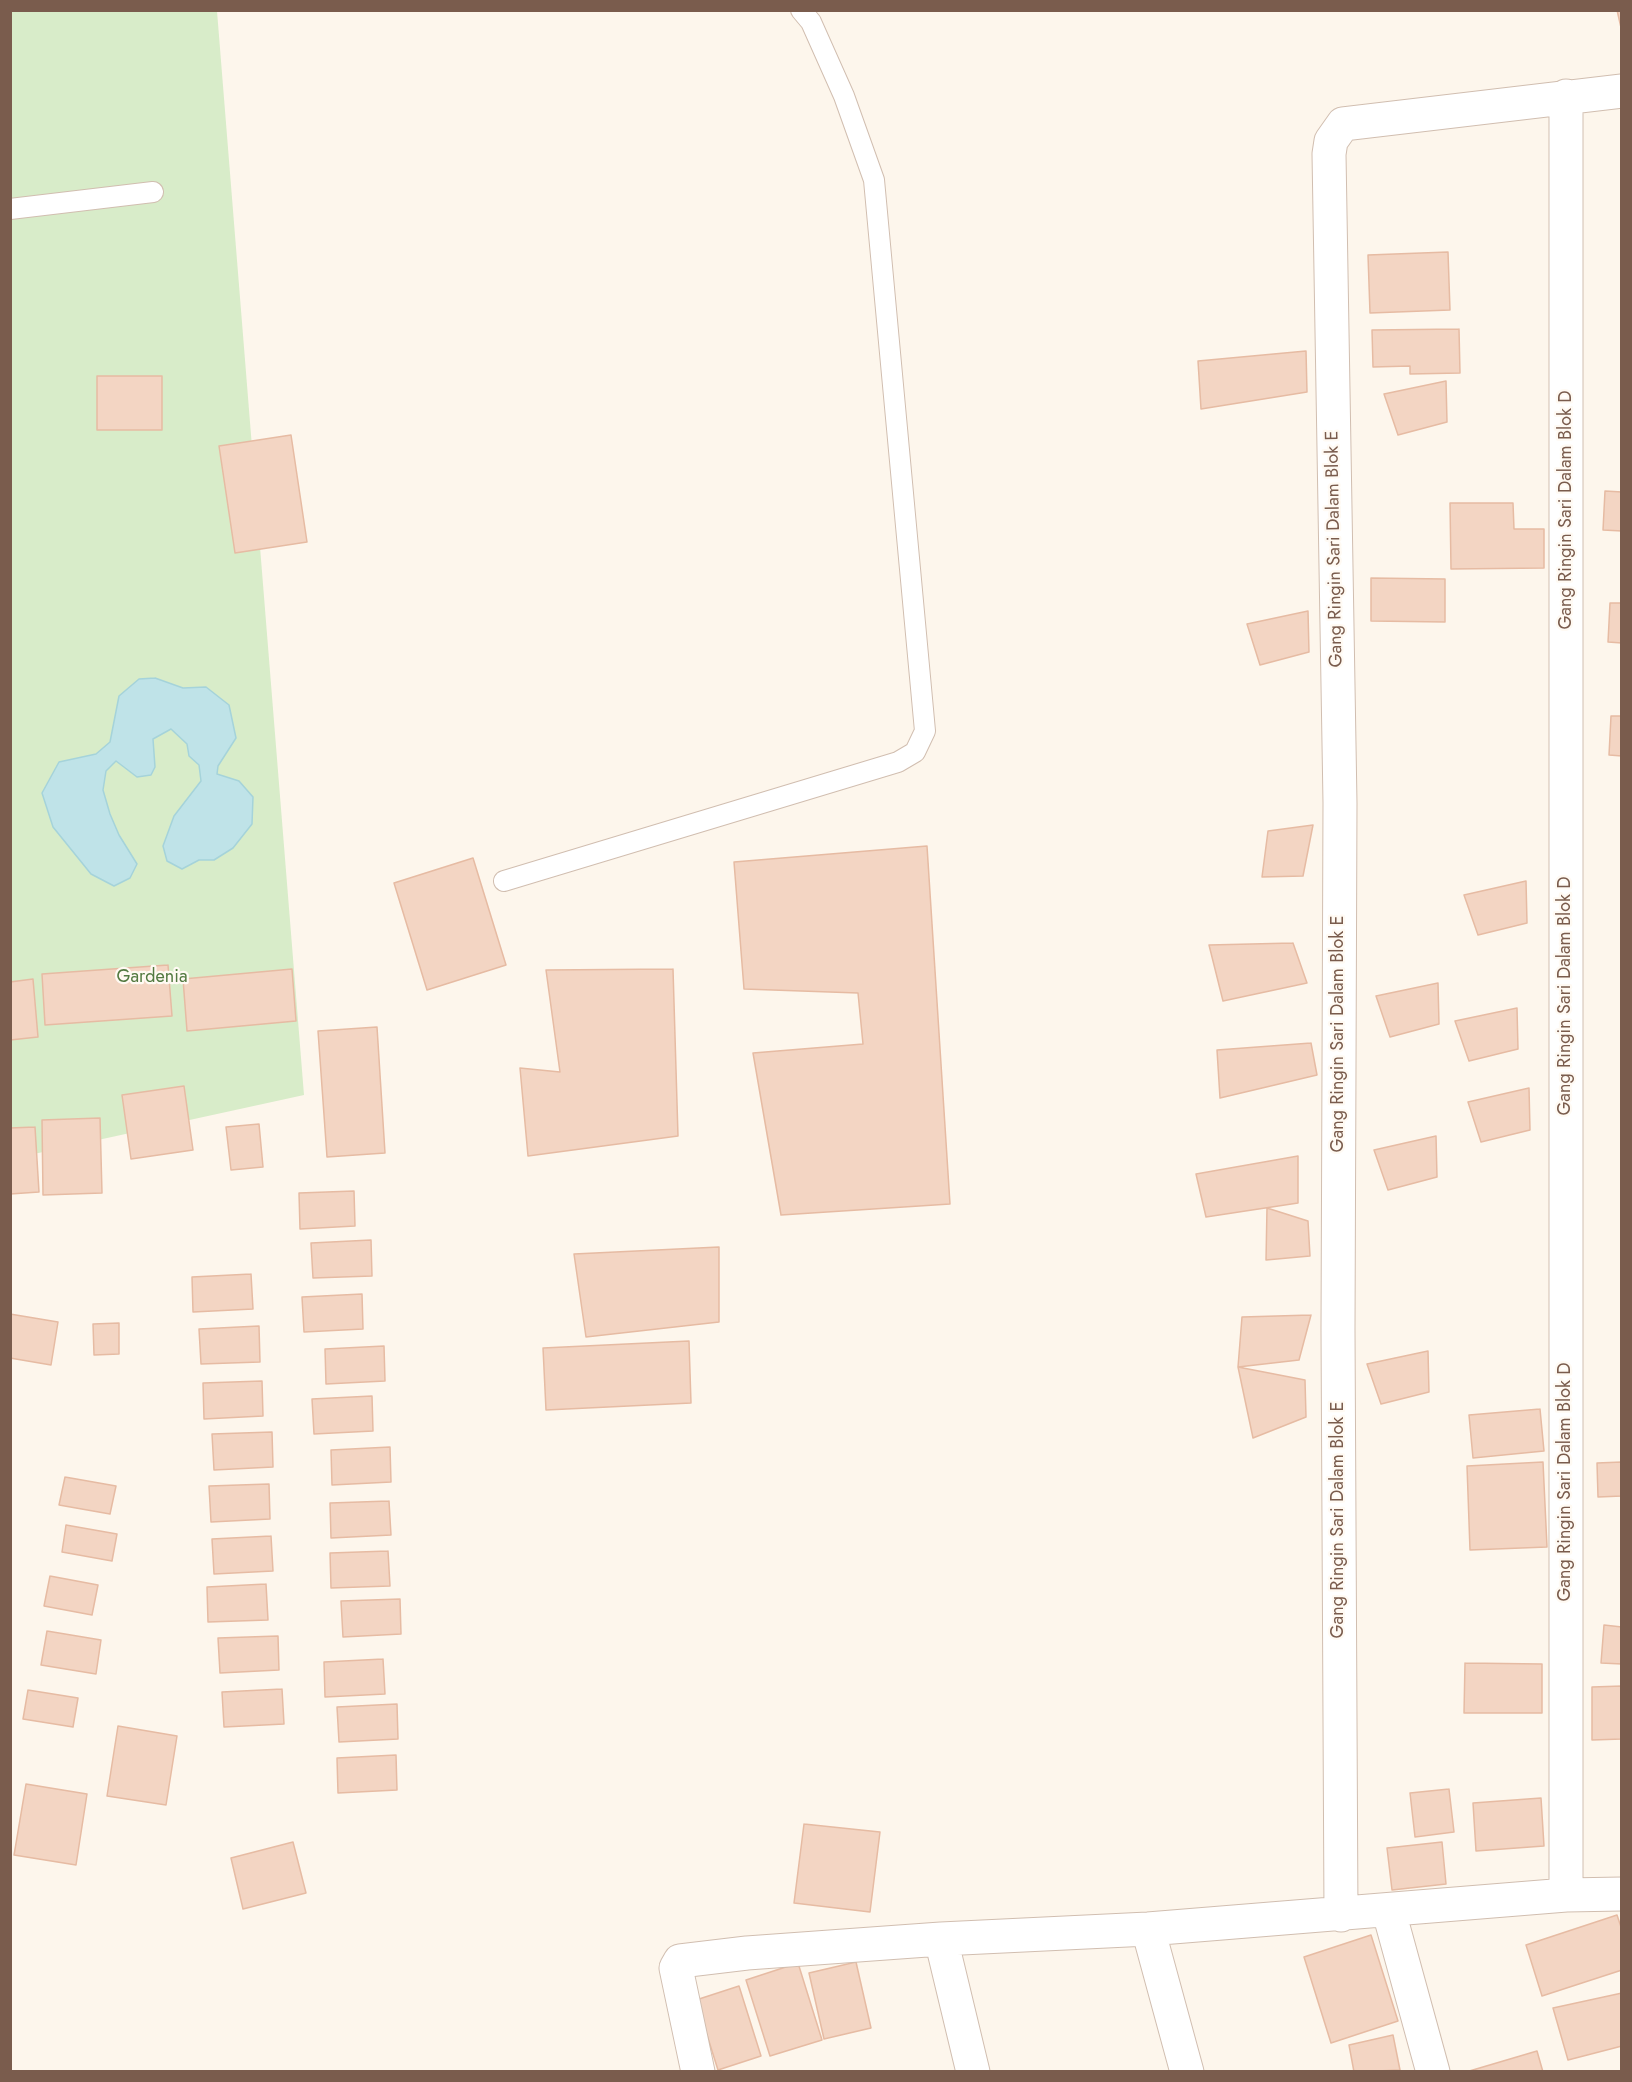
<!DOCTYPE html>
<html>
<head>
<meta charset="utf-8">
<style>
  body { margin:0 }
  #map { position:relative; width:1632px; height:2082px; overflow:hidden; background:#fdf6ec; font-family:Jost,sans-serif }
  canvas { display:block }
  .frame { position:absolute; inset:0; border:12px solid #7a5c4d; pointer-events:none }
</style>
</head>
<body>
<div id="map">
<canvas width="1632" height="2082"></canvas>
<div class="frame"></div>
</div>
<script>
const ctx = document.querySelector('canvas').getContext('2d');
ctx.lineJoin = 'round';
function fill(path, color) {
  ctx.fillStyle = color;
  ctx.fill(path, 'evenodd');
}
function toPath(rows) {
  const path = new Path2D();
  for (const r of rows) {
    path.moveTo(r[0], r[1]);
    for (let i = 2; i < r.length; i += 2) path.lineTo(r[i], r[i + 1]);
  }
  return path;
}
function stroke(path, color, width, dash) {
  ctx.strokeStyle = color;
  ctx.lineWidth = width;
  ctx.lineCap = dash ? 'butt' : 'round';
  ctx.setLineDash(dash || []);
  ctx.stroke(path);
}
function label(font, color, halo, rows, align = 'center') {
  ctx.font = font + ' Jost,sans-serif';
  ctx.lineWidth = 4.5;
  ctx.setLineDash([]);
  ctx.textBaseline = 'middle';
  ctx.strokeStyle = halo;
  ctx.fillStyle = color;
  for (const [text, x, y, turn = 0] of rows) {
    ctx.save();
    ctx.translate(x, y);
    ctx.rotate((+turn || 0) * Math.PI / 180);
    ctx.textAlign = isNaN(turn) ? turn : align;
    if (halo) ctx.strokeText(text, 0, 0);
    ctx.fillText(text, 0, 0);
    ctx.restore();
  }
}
const green = toPath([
  [10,11,217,11,304,1095,11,1159]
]);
const water = toPath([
  [155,678,183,688,206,687,229,705,236,738,218,766,217,774,239,781,253,797,252,824,233,848,214,860,199,860,182,869,167,861,163,846,174,816,201,781,199,765,189,756,187,744,171,729,153,739,155,767,151,775,137,777,116,761,106,771,103,790,110,814,119,835,137,864,130,878,114,886,91,874,53,827,42,793,59,762,96,754,110,742,119,696,139,679,155,678]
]);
const building = toPath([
  [1617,10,1622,10,1622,32,1617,10],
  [1448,252,1450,310,1370,313,1368,255,1448,252],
  [1459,329,1460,373,1410,374,1410,366,1373,367,1372,330,1459,329],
  [1306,351,1307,392,1201,409,1198,361,1306,351],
  [97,376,162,376,162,430,97,430,97,376],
  [1446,381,1447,422,1398,435,1384,394,1446,381],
  [291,435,307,542,235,553,219,446,291,435],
  [1605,491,1622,492,1622,531,1603,530,1605,491],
  [1450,503,1513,503,1514,529,1544,529,1544,568,1451,569,1450,503],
  [1371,578,1445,579,1445,622,1371,621,1371,578],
  [1610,603,1622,603,1622,643,1608,642,1610,603],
  [1308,611,1309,652,1260,665,1247,624,1308,611],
  [1611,716,1622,716,1622,756,1609,755,1611,716],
  [1313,825,1303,876,1262,877,1268,831,1313,825],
  [927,846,950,1204,781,1215,753,1053,863,1044,858,993,744,989,734,862,927,846],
  [473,858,506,965,427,990,394,883,473,858],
  [1526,881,1527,923,1478,935,1464,895,1526,881],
  [1293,943,1307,983,1223,1001,1209,945,1293,943],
  [168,965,172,1016,45,1025,42,974,168,965],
  [292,969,296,1021,187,1031,183,979,292,969],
  [673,969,678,1136,528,1156,520,1068,560,1072,546,970,673,969],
  [33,979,38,1037,10,1040,10,982,33,979],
  [1438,983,1439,1024,1390,1037,1376,996,1438,983],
  [1517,1008,1518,1049,1469,1061,1455,1021,1517,1008],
  [377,1027,385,1153,327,1157,318,1031,377,1027],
  [1311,1043,1317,1075,1220,1098,1217,1050,1311,1043],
  [184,1086,193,1150,131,1159,122,1095,184,1086],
  [1529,1088,1530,1130,1481,1142,1468,1102,1529,1088],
  [100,1118,102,1193,43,1195,42,1120,100,1118],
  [259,1124,263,1167,231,1170,226,1127,259,1124],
  [35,1127,39,1192,10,1194,10,1128,35,1127],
  [1436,1136,1437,1177,1388,1190,1374,1150,1436,1136],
  [1298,1156,1298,1203,1206,1217,1196,1174,1298,1156],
  [354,1191,355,1226,300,1229,299,1193,354,1191],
  [1267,1208,1308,1221,1310,1256,1266,1260,1267,1208],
  [371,1240,372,1276,313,1278,311,1243,371,1240],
  [719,1247,719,1322,586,1337,574,1254,719,1247],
  [251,1274,253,1309,193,1312,192,1277,251,1274],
  [362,1294,363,1329,304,1332,302,1297,362,1294],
  [10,1314,58,1322,51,1365,10,1358,10,1314],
  [1311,1315,1299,1360,1238,1367,1242,1317,1311,1315],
  [119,1323,119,1354,94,1355,93,1324,119,1323],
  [259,1326,260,1362,201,1364,199,1329,259,1326],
  [689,1341,691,1403,546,1410,543,1348,689,1341],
  [384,1346,385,1381,326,1384,325,1349,384,1346],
  [1428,1351,1429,1392,1381,1404,1367,1364,1428,1351],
  [1238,1367,1305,1380,1306,1417,1253,1438,1238,1367],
  [262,1381,263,1416,204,1419,203,1383,262,1381],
  [372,1396,373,1431,314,1434,312,1399,372,1396],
  [1540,1409,1544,1451,1473,1458,1469,1415,1540,1409],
  [272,1432,273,1467,214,1470,212,1434,272,1432],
  [390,1447,391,1482,332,1485,331,1450,390,1447],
  [1543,1462,1547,1547,1470,1550,1467,1466,1543,1462],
  [1622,1462,1622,1496,1598,1497,1597,1463,1622,1462],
  [65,1477,116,1486,110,1514,59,1505,65,1477],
  [269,1484,270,1519,211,1522,209,1486,269,1484],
  [389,1501,391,1535,331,1538,330,1503,389,1501],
  [66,1525,117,1534,112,1561,62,1552,66,1525],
  [271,1536,273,1571,214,1574,212,1539,271,1536],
  [388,1551,390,1586,331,1588,330,1553,388,1551],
  [50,1576,98,1585,92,1615,44,1606,50,1576],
  [266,1584,268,1620,208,1622,207,1587,266,1584],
  [400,1599,401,1634,343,1637,341,1601,400,1599],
  [1604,1625,1622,1627,1622,1664,1601,1663,1604,1625],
  [47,1631,101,1640,96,1674,41,1665,47,1631],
  [278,1636,279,1670,220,1673,218,1638,278,1636],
  [383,1659,385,1694,325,1697,324,1662,383,1659],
  [1465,1663,1542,1664,1542,1713,1464,1713,1465,1663],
  [1622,1686,1622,1739,1592,1740,1592,1687,1622,1686],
  [282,1689,284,1724,224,1727,222,1692,282,1689],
  [28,1690,78,1698,73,1727,23,1719,28,1690],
  [397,1704,398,1739,339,1742,337,1707,397,1704],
  [118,1726,177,1736,166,1805,107,1796,118,1726],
  [396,1755,397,1790,338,1793,337,1758,396,1755],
  [26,1784,87,1794,76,1865,14,1855,26,1784],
  [1449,1789,1454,1832,1415,1837,1410,1793,1449,1789],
  [1541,1798,1544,1846,1476,1851,1473,1803,1541,1798],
  [804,1824,880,1832,870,1912,794,1903,804,1824],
  [293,1842,306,1893,243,1909,231,1858,293,1842],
  [1442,1842,1446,1884,1392,1890,1387,1848,1442,1842],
  [1617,1915,1622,1930,1622,1970,1542,1996,1526,1945,1617,1915],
  [1371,1935,1398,2021,1331,2043,1304,1957,1371,1935],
  [856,1962,871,2028,824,2039,809,1973,856,1962],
  [798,1963,822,2040,770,2056,746,1980,798,1963],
  [739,1986,761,2056,718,2070,696,2000,739,1986],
  [1622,1993,1622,2046,1568,2060,1553,2008,1622,1993],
  [1393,2035,1400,2070,1354,2072,1349,2045,1393,2035],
  [1537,2051,1543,2072,1466,2072,1537,2051]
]);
const lane = toPath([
  [10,209,153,192],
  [504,881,898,762,915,752,925,731,874,180,844,96,811,22,801,10]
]);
const street = toPath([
  [1566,1895,1566,96],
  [1389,1912,1433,2072],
  [1341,1915,1338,1329,1340,803,1329,154,1331,141,1343,124,1622,91],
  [1148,1929,1187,2072],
  [941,1939,973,2072],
  [698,2072,676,1968,680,1961,747,1953,941,1939,1148,1929,1566,1895,1622,1894]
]);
const streetNames = [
  ["Gang Ringin Sari Dalam Blok D",1567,510,-90],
  ["Gang Ringin Sari Dalam Blok E",1335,549,-91],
  ["Gang Ringin Sari Dalam Blok D",1566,996,-90],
  ["Gang Ringin Sari Dalam Blok E",1339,1034,-90],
  ["Gang Ringin Sari Dalam Blok D",1566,1482,-90],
  ["Gang Ringin Sari Dalam Blok E",1339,1520,-90]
];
const parkNames = [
  ["Gardenia",152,978]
];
fill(green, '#d8ecc9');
fill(water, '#bfe3e8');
stroke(water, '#a5d3da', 1.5);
fill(building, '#f3d5c3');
stroke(building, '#e6bba3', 1.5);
stroke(lane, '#d1beb0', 22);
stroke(street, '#d1beb0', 35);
stroke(lane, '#fff', 20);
stroke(street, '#fff', 33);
label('18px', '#7a5c4d', '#fffaf3', streetNames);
label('18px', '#537a41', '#fffaf3', parkNames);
</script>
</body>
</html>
